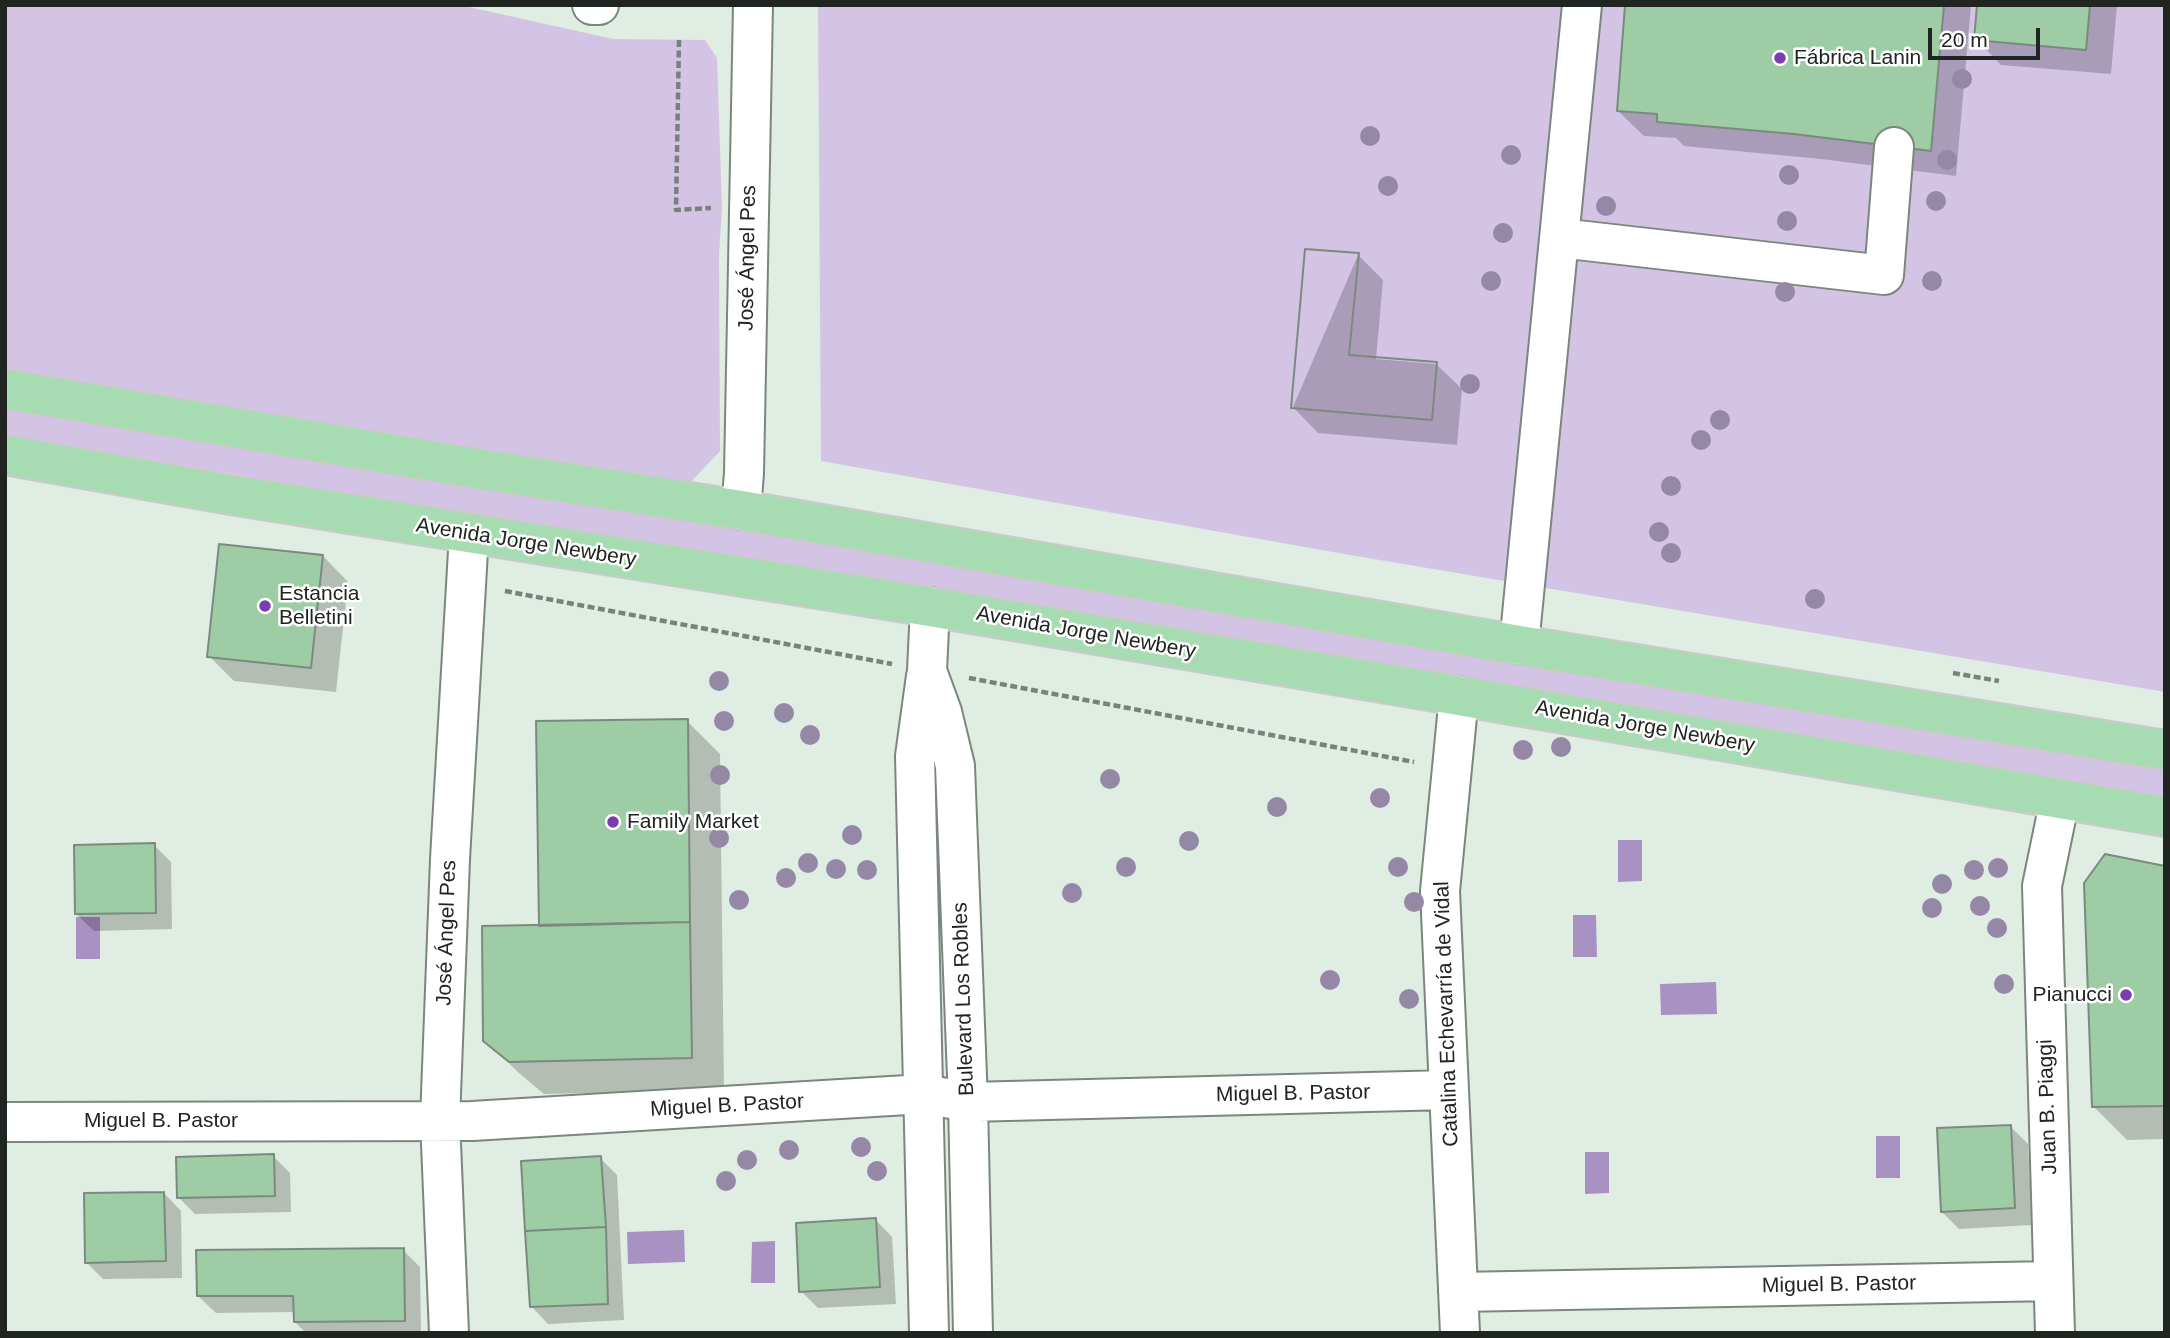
<!DOCTYPE html>
<html>
<head>
<meta charset="utf-8">
<style>
  body { margin:0 }
  #map { position:relative; width:2170px; height:1338px; overflow:hidden; background:#e0ede2; font-family:Arial,sans-serif }
  canvas { display:block }
  .frame { position:absolute; inset:0; border:7px solid #202521; pointer-events:none }
  .scale { position:absolute; left:1928px; top:28px; width:112px; height:32px; box-sizing:border-box; border:4px solid #202521; border-top:0; padding-left:9px; font-size:21px; line-height:24px; white-space:nowrap; color:#202521; -webkit-text-stroke:5px #fff; paint-order:stroke }
</style>
</head>
<body>
<div id="map">
<canvas width="2170" height="1338"></canvas>
<div class="frame"></div>
<div class="scale">20 m</div>
</div>
<script>
const ctx = document.querySelector('canvas').getContext('2d');
ctx.lineJoin = 'round';
function fill(path, color) {
  ctx.fillStyle = color;
  ctx.fill(path, 'evenodd');
}
function toPath(rows) {
  const path = new Path2D();
  for (const r of rows) {
    path.moveTo(r[0], r[1]);
    for (let i = 2; i < r.length; i += 2) path.lineTo(r[i], r[i + 1]);
  }
  return path;
}
function stroke(path, color, width, dash) {
  ctx.strokeStyle = color;
  ctx.lineWidth = width;
  ctx.lineCap = dash ? 'butt' : 'round';
  ctx.setLineDash(dash || []);
  ctx.stroke(path);
}
function label(font, color, halo, rows, align = 'center') {
  ctx.font = font + ' Arial,sans-serif';
  ctx.lineWidth = 5;
  ctx.setLineDash([]);
  ctx.textBaseline = 'middle';
  ctx.strokeStyle = halo;
  ctx.fillStyle = color;
  for (const [text, x, y, turn = 0] of rows) {
    ctx.save();
    ctx.translate(x, y);
    ctx.rotate((+turn || 0) * Math.PI / 180);
    ctx.textAlign = isNaN(turn) ? turn : align;
    if (halo) ctx.strokeText(text, 0, 0);
    ctx.fillText(text, 0, 0);
    ctx.restore();
  }
}
const green = toPath([
  [5,5,460,5,613,39,705,40,717,58,722,208,719,254,720,451,690,483,5,373],
  [818,5,2165,5,2165,692,1344,554,821,461],
  [5,405,2165,765,2165,798,1075,618,5,435]
]);
const water = toPath([
  [1618,840,1642,840,1642,881,1618,882],
  [1573,915,1596,915,1597,957,1573,957],
  [76,917,100,917,100,959,76,959],
  [1716,982,1717,1014,1661,1015,1660,984],
  [1876,1136,1900,1136,1900,1178,1876,1178],
  [1585,1152,1609,1152,1609,1193,1585,1194],
  [684,1230,685,1262,628,1264,627,1232],
  [775,1241,775,1283,751,1283,752,1242]
]);
const shadow = toPath([
  [1627,5,1971,5,1956,176,1821,159,1684,146,1676,138,1644,136,1618,111],
  [1979,5,2117,5,2111,74,2001,65,1976,39],
  [1358,255,1383,280,1376,359,1436,364,1462,389,1457,445,1318,433,1293,407],
  [323,556,348,582,336,692,234,681,209,656],
  [687,721,720,754,724,1090,544,1094,519,1073,485,1040],
  [154,845,171,862,172,929,94,931,76,914],
  [2165,868,2165,1139,2127,1140,2094,1107],
  [2011,1127,2028,1144,2032,1225,1959,1229,1942,1212],
  [273,1156,290,1173,291,1212,195,1214,178,1197],
  [600,1158,617,1175,624,1320,548,1324,531,1306],
  [164,1193,181,1211,182,1278,103,1279,86,1262],
  [875,1219,892,1237,896,1304,818,1308,801,1291],
  [403,1250,420,1267,421,1333,306,1333,295,1322,295,1312,216,1313,198,1296]
]);
const building = toPath([
  [1625,5,1944,5,1931,151,1794,134,1657,122,1657,114,1617,111,1625,5],
  [1977,5,2090,5,2086,50,1974,40,1977,5],
  [1305,249,1359,253,1349,355,1437,362,1432,420,1291,408,1305,249],
  [1305,249,1359,253,1349,355,1437,362,1432,420,1291,408,1305,249],
  [219,544,323,555,311,668,207,657,219,544],
  [688,719,690,922,539,926,536,721,688,719],
  [155,843,156,913,75,914,74,845,155,843],
  [2105,854,2165,866,2165,1106,2092,1107,2084,883,2105,854],
  [690,922,692,1058,509,1062,483,1041,482,926,690,922],
  [2011,1125,2015,1208,1941,1212,1937,1128,2011,1125],
  [274,1154,275,1196,177,1198,176,1157,274,1154],
  [601,1156,606,1227,525,1231,521,1161,601,1156],
  [164,1192,166,1261,85,1263,84,1193,164,1192],
  [876,1218,880,1287,799,1292,796,1223,876,1218],
  [606,1227,608,1304,530,1307,525,1231,606,1227],
  [404,1248,405,1321,294,1322,293,1296,197,1296,196,1250,404,1248]
]);
const path = toPath([
  [679,40,676,210,711,208],
  [505,591,892,664],
  [1953,673,1999,681],
  [969,678,1414,762]
]);
const minor = toPath([
  [592,5,599,5],
  [1560,238,1884,275,1894,147],
  [741,510,744,473,753,5],
  [930,607,927,671,942,712,955,766,968,1102,973,1333],
  [1519,645,1582,5],
  [926,676,915,756,929,1333],
  [1459,696,1440,891,1460,1333],
  [5,1122,472,1121,924,1094,968,1102,1449,1090],
  [1458,1292,2053,1281],
  [449,1333,440,1120,450,859,469,534],
  [2055,1333,2042,886,2060,799]
]);
const major = toPath([
  [5,389,473,468,741,510,1519,645,2165,750],
  [5,455,225,494,930,607,1459,696,2165,817]
]);
const trees = [
  [1962,79],
  [1370,136],
  [1511,155],
  [1947,160],
  [1789,175],
  [1388,186],
  [1936,201],
  [1606,206],
  [1787,221],
  [1503,233],
  [1491,281],
  [1932,281],
  [1785,292],
  [1470,384],
  [1720,420],
  [1701,440],
  [1671,486],
  [1659,532],
  [1671,553],
  [1815,599],
  [719,681],
  [784,713],
  [724,721],
  [810,735],
  [1561,747],
  [1523,750],
  [720,775],
  [1110,779],
  [1380,798],
  [1277,807],
  [852,835],
  [719,838],
  [1189,841],
  [808,863],
  [1126,867],
  [1398,867],
  [1998,868],
  [836,869],
  [867,870],
  [1974,870],
  [786,878],
  [1942,884],
  [1072,893],
  [739,900],
  [1414,902],
  [1980,906],
  [1932,908],
  [1997,928],
  [1330,980],
  [2004,984],
  [1409,999],
  [861,1147],
  [789,1150],
  [747,1160],
  [877,1171],
  [726,1181]
];
const markers = [
  [1780,58,7,"#7b3cb1"],
  [265,606,7,"#7b3cb1"],
  [613,822,7,"#7b3cb1"],
  [2126,995,7,"#7b3cb1"]
];
const poiNames = [
  ["Fábrica Lanin",1794,58],
  ["Estancia",279,594],
  ["Belletini",279,618],
  ["Family Market",627,822],
  ["Pianucci",2112,995,"right"]
];
const streetNames = [
  ["José Ángel Pes",748,258,-89],
  ["Avenida Jorge Newbery",526,543,9],
  ["Avenida Jorge Newbery",1086,633,10],
  ["Avenida Jorge Newbery",1645,727,10],
  ["José Ángel Pes",447,933,-88],
  ["Bulevard Los Robles",964,999,-92],
  ["Catalina Echevarría de Vidal",1447,1014,-92],
  ["Miguel B. Pastor",1293,1094,-1],
  ["Miguel B. Pastor",727,1106,-3],
  ["Juan B. Piaggi",2048,1107,-92],
  ["Miguel B. Pastor",161,1121],
  ["Miguel B. Pastor",1839,1285,-1]
];
fill(green, '#d3c4e6');
fill(water, '#a892c3');
fill(shadow, '#0003');
fill(building, '#9dcca5');
stroke(building, '#7d897f', 2);
stroke(minor, '#7b877d', 42);
stroke(major, '#c9cbca', 42);
stroke(path, '#79827a', 4.5, [7, 3.5]);
stroke(minor, '#fff', 38);
stroke(major, '#a7dbb2', 38);
ctx.fillStyle = '#9488a6';
for (const [x, y] of trees) {
  ctx.beginPath();
  ctx.arc(x, y, 10, 0, 2 * Math.PI);
  ctx.fill();
}
for (const [x, y, r, color] of markers) {
  const dot = new Path2D();
  dot.arc(x, y, r, 0, 2 * Math.PI);
  ctx.fillStyle = color;
  ctx.fill(dot);
  stroke(dot, '#fff', 2.5);
}
label('21px', '#202521', '#fff', poiNames, 'left');
label('21px', '#202521', '#fff', streetNames);
</script>
</body>
</html>
